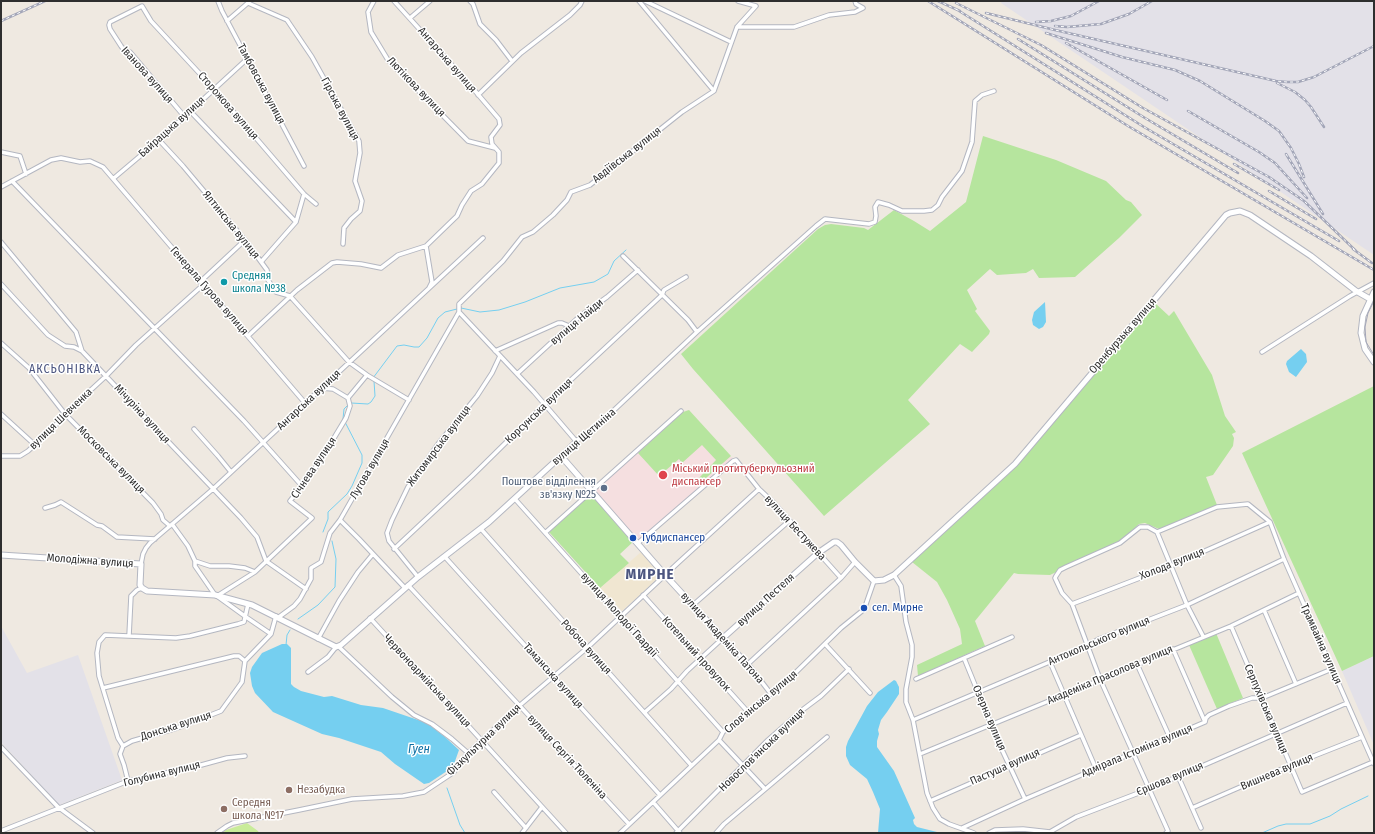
<!DOCTYPE html>
<html>
<head>
<meta charset="utf-8">
<style>
  body { margin:0 }
  #map { position:relative; width:1375px; height:834px; overflow:hidden; background:#efe9e1; font-family:"Fira Sans Condensed",sans-serif }
  canvas { display:block }
  .frame { position:absolute; inset:0; border:2px solid #2e2e2e; pointer-events:none }
</style>
</head>
<body>
<div id="map">
<canvas width="1375" height="834"></canvas>
<div class="frame"></div>
</div>
<script>
const ctx = document.querySelector('canvas').getContext('2d');
ctx.lineJoin = 'round';
function fill(path, color) {
  ctx.fillStyle = color;
  ctx.fill(path, 'evenodd');
}
function toPath(rows) {
  const path = new Path2D();
  for (const r of rows) {
    path.moveTo(r[0], r[1]);
    for (let i = 2; i < r.length; i += 2) path.lineTo(r[i], r[i + 1]);
  }
  return path;
}
function stroke(path, color, width, dash) {
  ctx.strokeStyle = color;
  ctx.lineWidth = width;
  ctx.lineCap = dash ? 'butt' : 'round';
  ctx.setLineDash(dash || []);
  ctx.stroke(path);
}
function label(font, color, halo, rows, align = 'center') {
  ctx.font = font + ' "Fira Sans Condensed",sans-serif';
  ctx.lineWidth = 3;
  ctx.setLineDash([]);
  ctx.textBaseline = 'middle';
  ctx.strokeStyle = halo;
  ctx.fillStyle = color;
  for (const [text, x, y, turn = 0] of rows) {
    ctx.save();
    ctx.translate(x, y);
    ctx.rotate((+turn || 0) * Math.PI / 180);
    ctx.textAlign = isNaN(turn) ? turn : align;
    if (halo) ctx.strokeText(text, 0, 0);
    ctx.fillText(text, 0, 0);
    ctx.restore();
  }
}
const industrial = toPath([
  [1002,1,1374,1,1374,255,1001,3],
  [1,626,27,673,78,655,122,780,59,805,1,742],
  [1374,656,1374,745,1342,671]
]);
const education = toPath([
  [641,552,662,575,622,611,600,588]
]);
const medical = toPath([
  [689,410,733,459,638,540,594,491,683,412]
]);
const green = toPath([
  [983,136,1056,160,1106,181,1126,200,1131,202,1142,215,1119,238,1075,277,1039,278,1033,269,1026,273,997,275,990,269,967,290,977,309,975,311,990,331,989,334,972,352,960,344,908,400,930,424,824,516,693,369,681,354,818,229,825,225,831,224,864,228,868,230,894,210,914,221,930,231,966,202],
  [1155,303,1169,316,1174,311,1212,375,1225,416,1236,432,1232,434,1234,438,1233,446,1213,475,1206,477,1217,505,1159,529,1145,523,1139,524,1122,540,1050,575,1018,574,1014,573,975,621,985,646,918,676,917,665,962,644,960,629,947,600,937,582,912,562,1017,465],
  [1374,386,1374,656,1342,671,1242,453],
  [689,410,731,456,698,485,697,482,700,477,716,460,702,445,682,463,679,459,659,476,638,453,683,412],
  [592,493,634,541,620,554,629,563,600,588,549,532],
  [1216,633,1243,698,1217,709,1189,645]
]);
const pitch = toPath([
  [247,823,258,831,259,833,222,833,226,830]
]);
const water = toPath([
  [1045,302,1046,322,1043,327,1039,329,1033,325,1032,320,1034,312],
  [1301,349,1306,354,1307,362,1296,377,1289,372,1286,364,1287,361],
  [282,644,287,644,291,648,291,684,294,687,301,691,324,697,332,696,361,705,383,708,427,723,445,737,459,750,454,764,447,771,429,783,424,784,395,764,381,752,339,738,322,734,273,712,255,693,252,686,250,673,252,667,262,653],
  [894,680,896,681,899,687,899,694,887,712,881,720,878,730,879,734,877,741,877,747,894,771,915,818,913,820,914,824,917,827,941,833,878,833,880,809,873,792,867,779,850,765,846,756,846,747,848,741,867,706,878,692]
]);
const stream = toPath([
  [461,308,480,312,499,310,525,302,560,288,594,282,608,274,614,261,626,250],
  [373,378,397,346,404,345,414,347,419,347,427,338,438,318,445,312,457,309],
  [351,403,368,404,371,402,375,396,374,381],
  [343,419,344,409,349,404],
  [323,532,328,519,328,512,347,494,352,486,362,463,362,455,345,422],
  [298,619,318,605,335,587,336,559,332,541],
  [286,645,287,635,290,630],
  [447,788,460,825,465,833],
  [1262,833,1278,826,1286,824,1310,824,1330,816,1341,809,1368,796]
]);
const street = toPath([
  [218,1,222,11,304,166],
  [374,1,368,12,371,32,388,60,468,141,495,148],
  [394,1,470,85,499,119,500,125,491,137,492,144,499,152,499,163,482,184,471,191,462,205,457,216,426,246,432,282,429,288],
  [470,1,473,4,480,24,496,40,512,61],
  [639,1,714,91],
  [645,1,731,42],
  [248,3,287,20,312,57,359,141,360,153,355,181,362,201,360,211,351,219,344,228,343,244],
  [410,18,430,1],
  [227,21,249,2],
  [737,27,794,27,829,15,855,12,863,8,856,4,855,1],
  [478,95,521,53,570,15,580,5,582,1],
  [190,111,296,222],
  [184,116,130,52,124,50,121,46,110,29,109,25,110,22,142,6,151,21,214,89,304,194,316,204],
  [159,140,183,166,245,240,267,270,268,280,276,292,290,296,349,362,367,375,409,400],
  [1,152,20,156,26,174],
  [114,178,159,140,247,59],
  [12,181,244,421,302,486],
  [1,187,51,160,61,158,80,162,90,161,103,167,305,403],
  [1,242,76,332,82,351],
  [623,256,688,320,697,332],
  [261,262,296,222,304,194],
  [200,282,245,240],
  [1,284,48,335,65,346,74,347,82,351,241,518,257,537,266,561],
  [248,336,297,290,332,263,337,262,361,264,381,268,398,255,426,246],
  [1,343,29,368,65,414,153,503,161,514,163,520,170,526],
  [495,351,558,323,562,323,569,326],
  [1262,352,1350,296,1374,283],
  [517,374,579,317,607,297,638,270],
  [348,398,367,375],
  [1,414,35,445],
  [194,429,218,456,231,472],
  [576,441,534,392,459,312,459,304,503,261,522,237,533,232,553,215,567,200,571,192,590,185,682,112,714,91,737,27,756,6,738,1],
  [1,456,20,456,28,451,62,419,68,411,106,376,136,345,203,285],
  [561,456,576,441,595,428,697,332,816,226,825,219,869,224,875,222,876,216,875,207,878,202,889,205,902,211,924,211,932,210,938,205,942,197,962,171,972,142,975,101,982,95,994,91],
  [515,499,723,732],
  [45,508,55,505,61,502,97,525,102,526,117,537,155,539],
  [340,520,359,539,405,588],
  [1270,522,1284,559,1374,764],
  [172,524,188,546,195,561,210,566,229,566,245,568,255,572],
  [481,529,691,765],
  [546,532,681,411],
  [1157,532,1187,605,1203,636],
  [638,543,733,461,736,460,759,489,774,503,841,578],
  [394,549,472,476,545,404,662,295,664,290,686,277],
  [445,557,660,795],
  [195,561,195,566,215,595],
  [266,561,306,589],
  [141,564,143,554,146,548,150,543,213,489,483,238],
  [894,575,901,586,906,622,912,645,912,657,906,689,906,702,913,720,927,793,933,808,940,819,949,824,974,833],
  [418,577,389,541,387,533,392,520,408,487,438,444,477,396,492,373,500,356],
  [408,585,629,824],
  [643,595,748,712],
  [1072,604,1171,566,1270,522],
  [693,605,789,521],
  [1264,610,1296,684],
  [279,617,294,606,300,599,311,579,311,568,321,562,330,533,340,520,459,312],
  [370,618,566,833],
  [1231,626,1302,792,1373,762],
  [271,634,246,617,217,596,255,572,312,518,290,501,319,463,346,418,350,406,348,398,333,389,321,388],
  [129,636,131,596,137,590,142,588],
  [318,639,339,601,358,572,373,554],
  [825,644,870,693],
  [338,646,392,697,414,715,432,724,452,739,468,753],
  [1173,649,1205,722],
  [964,658,997,739,1025,799],
  [245,661,271,634,276,616],
  [1050,662,1096,769],
  [748,664,841,578,855,562],
  [1137,664,1170,738],
  [308,672,328,657,336,647],
  [916,679,1012,637],
  [103,688,234,656,239,656,245,661],
  [645,712,671,689,687,671,723,638,748,664,771,694],
  [913,720,1087,646,1099,639,1187,605,1284,559],
  [719,740,765,789],
  [123,746,118,738,99,676,97,653,99,642,105,635,176,638,190,636,238,624,244,622,248,604],
  [123,746,132,741,177,728,221,711,242,682,245,661],
  [123,746,120,754,124,765,128,781],
  [1,747,58,807,93,833],
  [920,754,1231,626,1299,593],
  [1178,776,1201,828],
  [494,792,526,828],
  [930,801,1081,735],
  [653,802,680,833],
  [1192,808,1291,765,1362,737],
  [962,828,1025,799,1205,722,1206,718,1209,715,1229,706,1252,698,1262,698,1332,669],
  [1,831,128,781,194,767,227,758,245,756],
  [217,833,227,826,233,823,299,810,352,799,403,796,424,792,454,772,466,755,519,706,587,648,679,562,759,489],
  [522,833,542,807],
  [620,833,719,740,723,732,788,680,841,628,862,611,866,604,874,581],
  [676,833,768,740,801,711,821,696,849,669],
  [716,833,724,824,827,737],
  [989,833,995,830,1023,829,1050,832,1076,817,1149,789,1347,703],
  [1166,833,1168,831,1100,679,1072,604,1062,593,1055,578,1056,576,1060,570,1066,567,1120,543,1140,527,1148,527,1157,532,1217,507,1248,504,1270,522]
]);
const secondary = toPath([
  [1374,292,1363,316,1361,333,1365,349,1374,362],
  [1,555,141,564,140,585,142,588,147,591,215,595,252,605,336,647,341,645,418,577,489,522,561,456,665,575,723,638,818,553,834,542,837,542,841,545,855,562,874,581,884,580,894,575,1015,464,1226,215,1230,213,1240,211,1250,215,1311,256,1356,291,1370,299]
]);
const tram = toPath([
  [1374,301,1368,313,1365,327,1366,342,1374,355]
]);
const rail = toPath([
  [928,1,1128,126,1374,270],
  [938,1,960,11],
  [956,3,1041,45,1143,108,1269,177,1304,201,1356,251],
  [956,9,1144,127,1339,241],
  [986,13,1055,30,1276,81,1287,82,1298,82,1314,77,1374,46],
  [1,21,45,1],
  [1036,22,1051,21,1071,16,1099,1],
  [1055,26,1067,27,1101,24,1129,14,1152,1],
  [1046,33,1122,57,1175,70,1200,81,1265,121,1279,131,1291,148,1299,164,1304,177],
  [1018,39,1145,118,1238,173],
  [1066,43,1167,100],
  [1277,83,1295,92,1305,100,1311,107,1324,127],
  [1188,111,1259,152,1275,163,1307,198],
  [1286,154,1323,214],
  [1234,164,1279,190],
  [1269,191,1316,219],
  [1353,249,1372,263]
]);
const markers = [
  [224,282,4,"#0f9aa8"],
  [663,475,5,"#e0444e"],
  [604,488,4,"#5c6f8a"],
  [633,538,4,"#1a4fb4"],
  [864,608,4,"#1a4fb4"],
  [289,790,4,"#8d6e63"],
  [224,809,4,"#8d6e63"]
];
const streetNames = [
  ["Ангарська вулиця",447,60,49],
  ["Іванова вулиця",147,75,48],
  ["Тамбовська вулиця",261,84,62],
  ["Лютікова вулиця",416,87,46],
  ["Сторожова вулиця",228,106,49],
  ["Гірська вулиця",340,109,62],
  ["Байрацька вулиця",172,127,-42],
  ["Авдіївська вулиця",627,155,-38],
  ["Ялтинська вулиця",231,225,51],
  ["Генерала Гурова вулиця",209,291,49],
  ["вулиця Найди",577,322,-40],
  ["Оренбурзька вулиця",1123,336,-49],
  ["Ангарська вулиця",309,400,-43],
  ["Корсунська вулиця",539,411,-44],
  ["Мічуріна вулиця",142,414,47],
  ["вулиця Шевченка",61,419,-44],
  ["вулиця Щетиніна",584,437,-41],
  ["Житомирська вулиця",439,446,-53],
  ["Московська вулиця",111,460,45],
  ["Січнева вулиця",314,468,-56],
  ["Лугова вулиця",370,469,-60],
  ["вулиця Бестужева",795,528,47],
  ["Молодіжна вулиця",90,561,4],
  ["Холода вулиця",1172,564,-22],
  ["вулиця Пестеля",766,600,-42],
  ["вулиця Молодої Гвардії",619,615,48],
  ["вулиця Академіка Патона",722,638,48],
  ["Антокольського вулиця",1099,641,-23],
  ["Трамвайна вулиця",1321,644,66],
  ["Робоча вулиця",586,647,48],
  ["Котельний провулок",696,654,48],
  ["Академіка Прасолова вулиця",1110,675,-23],
  ["Таманська вулиця",553,676,48],
  ["Червоноармійська вулиця",427,681,47],
  ["Слов'янська вулиця",761,702,-40],
  ["Серпухівська вулиця",1266,709,67],
  ["Озерна вулиця",989,718,67],
  ["Донська вулиця",176,726,-18],
  ["Фізкультурна вулиця",484,740,-44],
  ["Новослов'янська вулиця",762,750,-44],
  ["Адмірала Істоміна вулиця",1137,751,-23],
  ["вулиця Сергія Тюленіна",567,757,47],
  ["Пастуша вулиця",1005,767,-24],
  ["Вишнева вулиця",1277,772,-23],
  ["Голубина вулиця",162,774,-14],
  ["Єршова вулиця",1170,779,-23]
];
const cultureNames = [
  ["Средняя",232,276],
  ["школа №38",232,289]
];
const healthNames = [
  ["Міський протитуберкульозний",672,469],
  ["диспансер",672,482]
];
const serviceNames = [
  ["Поштове відділення",596,482],
  ["зв'язку №25",596,495]
];
const transitNames = [
  ["Тубдиспансер",641,538],
  ["сел. Мирне",872,608]
];
const educationNames = [
  ["Незабудка",297,790],
  ["Середня",232,803],
  ["школа №17",232,816]
];
const neighbourhoodNames = [
  ["АКСЬОНІВКА",65,370]
];
const waterNames = [
  ["Гуен",419,750]
];
const districtNames = [
  ["МИРНЕ",650,575]
];
fill(industrial, '#e3e1e8');
fill(education, '#f0e6d1');
fill(medical, '#f5dfe0');
fill(green, '#b6e59e');
fill(pitch, '#c9ec9a');
fill(water, '#75cff0');
stroke(stream, '#75cff0', 1);
stroke(street, '#b4b7c1', 5.5);
stroke(secondary, '#b4b7c1', 7);
stroke(street, '#fff', 3.5);
stroke(secondary, '#fff', 5);
stroke(tram, '#a3a6b8', 1);
stroke(rail, '#a3a6b8', 2.5);
stroke(rail, '#fff', 1, [3]);
for (const [x, y, r, color] of markers) {
  const dot = new Path2D();
  dot.arc(x, y, r, 0, 2 * Math.PI);
  ctx.fillStyle = color;
  ctx.fill(dot);
  stroke(dot, '#fff', 1.5);
}
label('11px', '#2e2e2e', '#fff', streetNames);
label('11px', '#0d838f', '#fff', cultureNames, 'left');
label('11px', '#be3a42', '#fff', healthNames, 'left');
label('11px', '#4e5e75', '#fff', serviceNames, 'right');
label('11px', '#164399', '#fff', transitNames, 'left');
label('11px', '#785e54', '#fff', educationNames, 'left');
ctx.letterSpacing = '1px';
label('12px', '#4d5680', '#fff', neighbourhoodNames);
ctx.letterSpacing = '0px';
label('italic 12px', '#0d6fa3', '#fff', waterNames);
ctx.letterSpacing = '1px';
label('bold 15px', '#4d5680', '#fff', districtNames);
ctx.letterSpacing = '0px';
</script>
</body>
</html>
